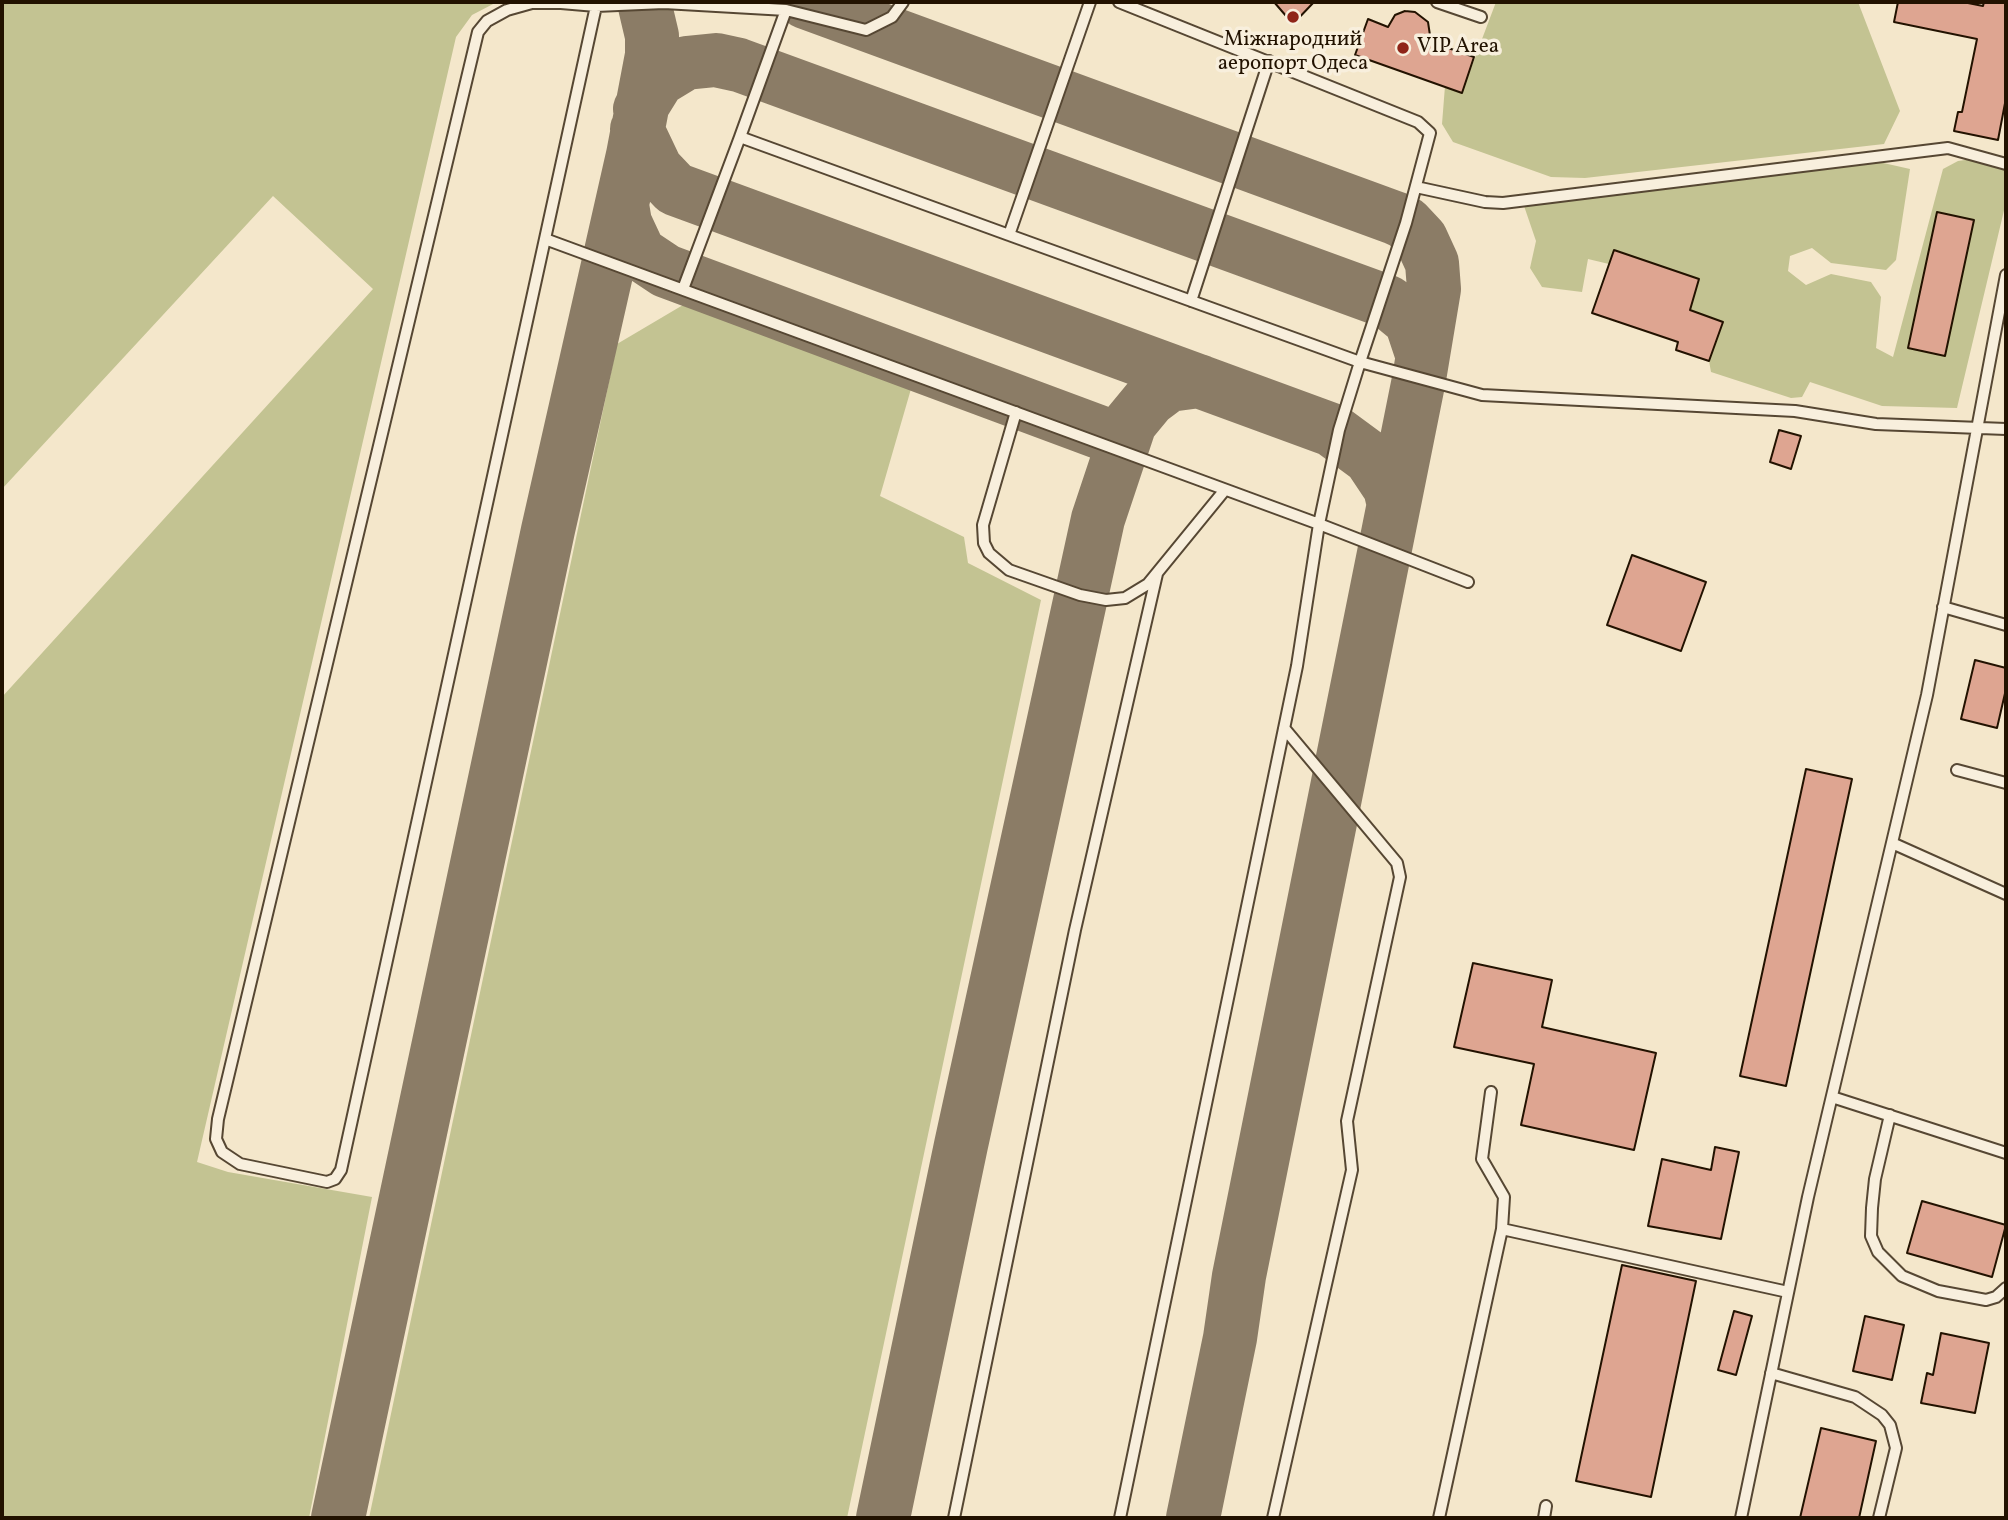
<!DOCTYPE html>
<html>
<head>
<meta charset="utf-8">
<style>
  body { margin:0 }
  #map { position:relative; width:2008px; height:1520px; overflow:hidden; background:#f4e7cb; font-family:Vollkorn,serif }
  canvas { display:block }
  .frame { position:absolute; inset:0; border:4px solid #221200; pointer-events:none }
</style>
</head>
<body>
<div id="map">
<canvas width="2008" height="1520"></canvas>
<div class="frame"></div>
</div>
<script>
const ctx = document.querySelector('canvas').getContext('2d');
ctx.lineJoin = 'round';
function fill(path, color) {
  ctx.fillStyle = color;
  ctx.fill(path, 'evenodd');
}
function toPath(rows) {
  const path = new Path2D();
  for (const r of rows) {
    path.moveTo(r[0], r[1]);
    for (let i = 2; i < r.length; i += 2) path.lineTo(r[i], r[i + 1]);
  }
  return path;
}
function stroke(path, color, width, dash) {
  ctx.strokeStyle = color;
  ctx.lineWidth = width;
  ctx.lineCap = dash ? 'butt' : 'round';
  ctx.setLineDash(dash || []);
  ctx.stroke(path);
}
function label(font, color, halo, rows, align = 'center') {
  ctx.font = font + ' Vollkorn,serif';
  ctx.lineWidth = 7;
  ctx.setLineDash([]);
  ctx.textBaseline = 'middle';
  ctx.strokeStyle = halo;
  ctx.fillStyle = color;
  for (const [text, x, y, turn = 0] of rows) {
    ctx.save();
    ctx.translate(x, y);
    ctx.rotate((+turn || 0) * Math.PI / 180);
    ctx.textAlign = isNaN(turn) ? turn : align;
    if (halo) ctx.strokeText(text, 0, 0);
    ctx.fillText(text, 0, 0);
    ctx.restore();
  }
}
const green = toPath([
  [2,2,497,2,472,15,456,37,197,1162,228,1172,372,1197,309,1518,2,1518,2,697,373,289,273,196,2,489],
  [1496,2,1858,2,1900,111,1884,144,1585,178,1551,177,1453,142,1442,124,1445,86,1462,92],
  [1972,159,2006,170,2006,202,1957,408,1882,406,1810,382,1802,397,1791,398,1711,372,1709,361,1723,322,1690,310,1699,279,1614,251,1609,264,1588,259,1582,292,1542,287,1530,268,1536,241,1523,203,1879,162,1910,169,1896,260,1886,270,1831,263,1812,248,1790,256,1788,271,1806,285,1831,274,1871,282,1881,297,1876,348,1893,357,1943,169,1958,161],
  [683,305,913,382,880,496,964,537,968,563,1041,600,847,1518,369,1518,617,344]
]);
const taxiway = toPath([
  [805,2,1395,218,1406,223,1421,239,1432,263,1434,289,1419,379,1239,1276,1230,1338,1193,1518],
  [640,109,658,80,686,63,716,60,739,65,1388,302,1411,321,1422,354],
  [637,129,656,169,675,189,1332,430,1370,458,1390,488,1393,501],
  [622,205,625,223,639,253,666,271,1123,441],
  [338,1518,548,530,633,155,652,55,652,36,644,2],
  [883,1518,961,1145,1098,519,1130,423,1149,400,1169,385,1199,381]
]);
const building = toPath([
  [1274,2,1314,2,1293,24,1274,2],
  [1898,2,1963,2,1983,6,1984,2,2006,2,2006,98,1998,140,1954,131,1958,112,1962,112,1977,39,1894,22,1898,2],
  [1405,11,1415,12,1428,22,1431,42,1474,57,1462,93,1355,55,1368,19,1388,27,1395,15,1405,11],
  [1937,212,1974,220,1945,356,1908,348,1937,212],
  [1614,250,1699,279,1690,310,1723,322,1709,361,1676,350,1678,342,1592,313,1614,250],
  [1779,430,1801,436,1791,469,1770,462,1779,430],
  [1632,555,1706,582,1681,651,1607,625,1632,555],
  [1975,660,2006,668,2006,689,1997,728,1961,719,1975,660],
  [1806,769,1852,779,1786,1086,1740,1076,1806,769],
  [1473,963,1552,980,1542,1027,1656,1053,1634,1150,1521,1125,1534,1064,1454,1047,1473,963],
  [1715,1147,1739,1152,1721,1239,1648,1226,1662,1159,1711,1170,1715,1147],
  [1922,1201,2006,1225,1992,1277,1907,1253,1922,1201],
  [1622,1265,1696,1281,1651,1497,1576,1481,1622,1265],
  [1734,1311,1752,1316,1736,1375,1718,1370,1734,1311],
  [1865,1316,1904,1325,1892,1380,1853,1371,1865,1316],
  [1941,1333,1989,1343,1975,1413,1921,1403,1927,1373,1933,1375,1941,1333],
  [1821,1428,1876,1441,1859,1518,1800,1518,1821,1428]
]);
const service = toPath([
  [1090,2,1009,235,1360,362,1339,430,1319,524,1297,666,1120,1518],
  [1119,2,1418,122,1430,133,1406,223,1360,362,1482,395,1795,411,1876,424,2006,429],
  [1437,2,1481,17],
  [596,6,341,1170,335,1179,327,1182,240,1164,222,1152,216,1139,218,1119,478,32,487,21,507,10,532,3,561,3,596,6,664,3,786,10,866,30,892,17,903,2],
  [786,10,740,137,1009,235],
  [1416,187,1485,202,1503,203,1948,148,2006,164],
  [545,239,1319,524,1468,582],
  [683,289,740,137],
  [1191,301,1269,61],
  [1016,412,983,525,984,543,989,553,1009,570,1080,595,1106,600,1125,598,1148,584,1224,491],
  [1943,607,2006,625],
  [1957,770,2006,783],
  [1892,843,2006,894],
  [1832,1097,2006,1153],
  [1890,1115,1875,1179,1872,1208,1871,1236,1878,1252,1902,1276,1938,1291,1986,1300,1996,1297,2006,1288],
  [1502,1229,1788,1292],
  [1771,1373,1855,1397,1882,1415,1890,1425,1896,1448,1879,1518],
  [954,1518,1075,930,1157,574],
  [1273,1518,1352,1170,1347,1121,1400,877,1397,863,1284,728],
  [1439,1518,1502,1229,1504,1197,1482,1159,1491,1092],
  [1544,1518,1546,1506],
  [1741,1518,1808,1197,1927,695,2006,275]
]);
const markers = [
  [1293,17,7,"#8f2418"],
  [1403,48,7,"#8f2418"]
];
const poiNames = [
  ["Міжнародний",1293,41],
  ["аеропорт Одеса",1293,65],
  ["VIP Area",1417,48,"left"]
];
fill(green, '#c3c392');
stroke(taxiway, '#8b7c66', 54);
fill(building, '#dea591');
stroke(building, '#221200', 2);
stroke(service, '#564733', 14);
stroke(service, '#f8efdd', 10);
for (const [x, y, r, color] of markers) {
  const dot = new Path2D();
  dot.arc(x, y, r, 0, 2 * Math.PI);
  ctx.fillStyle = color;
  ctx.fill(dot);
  stroke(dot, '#f8efdd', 2.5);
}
label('21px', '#221200', '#f8efdd', poiNames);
</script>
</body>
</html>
